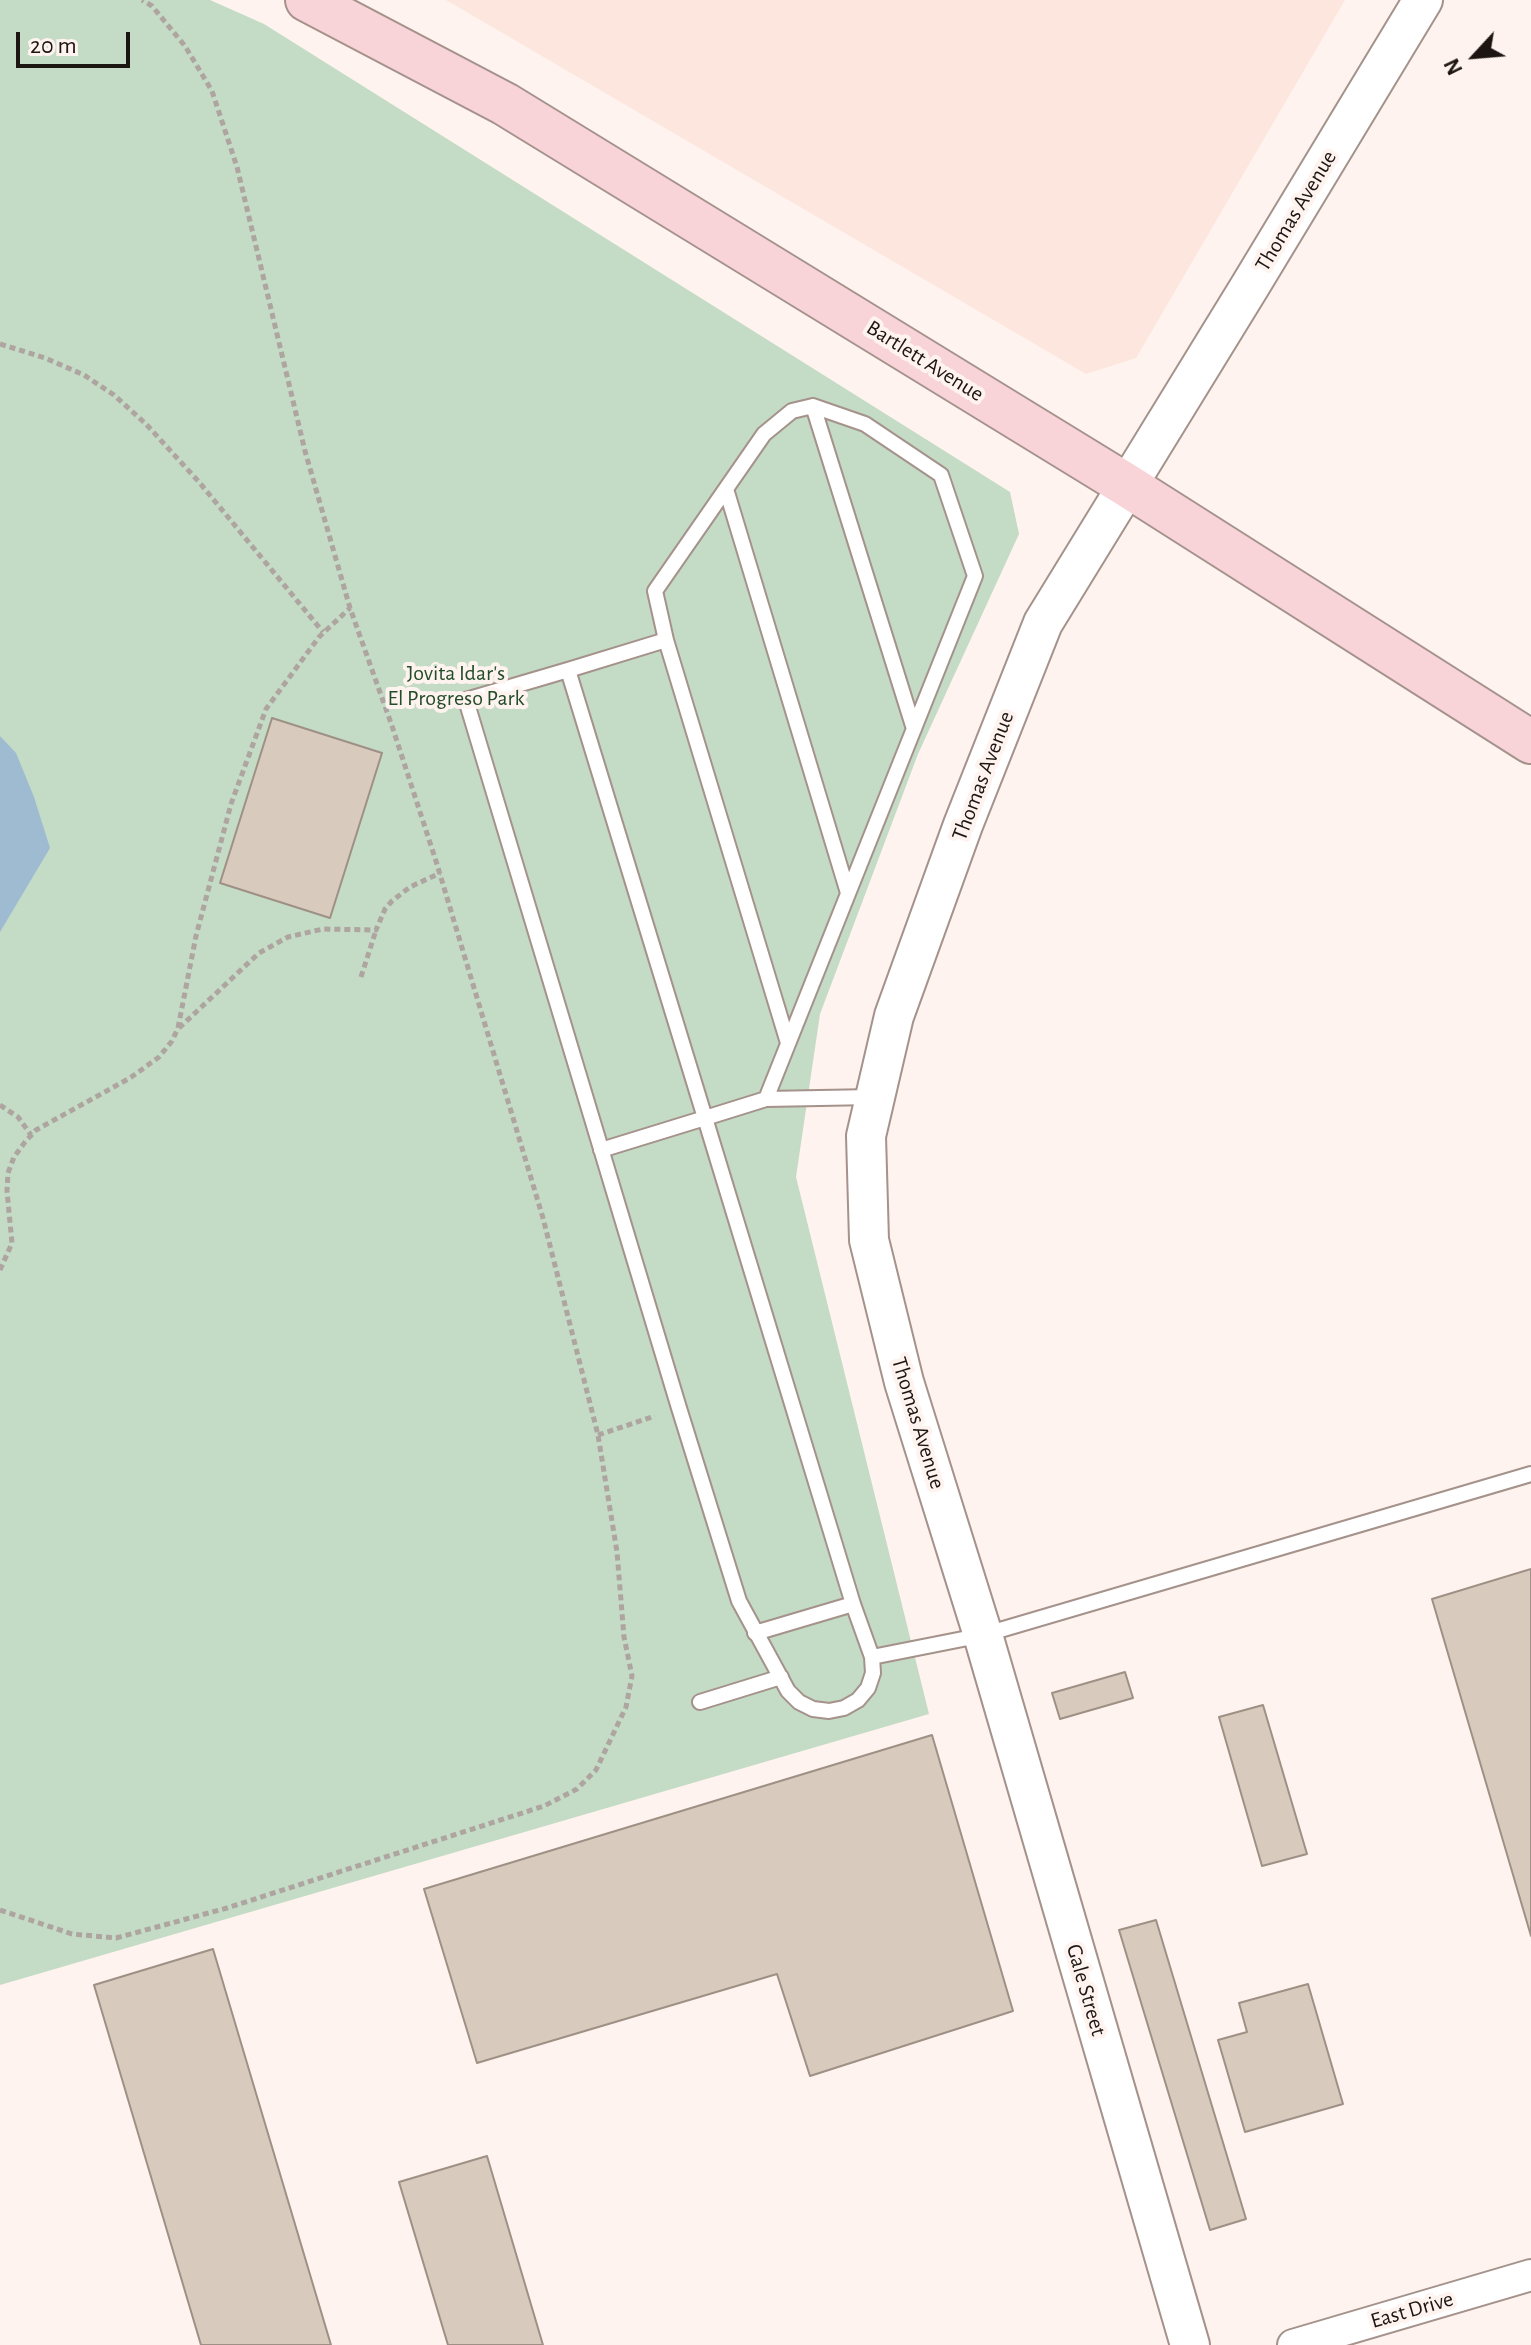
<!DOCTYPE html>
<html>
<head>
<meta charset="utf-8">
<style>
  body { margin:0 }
  #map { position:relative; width:1531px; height:2345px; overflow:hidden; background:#fef3ee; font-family:"Alegreya Sans",sans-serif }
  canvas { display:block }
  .north { position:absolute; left:1435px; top:16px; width:80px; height:80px; -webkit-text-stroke:6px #fef3ee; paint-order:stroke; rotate:244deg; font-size:22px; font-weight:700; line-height:32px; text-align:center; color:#1c1512 }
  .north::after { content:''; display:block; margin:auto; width:28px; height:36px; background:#1c1512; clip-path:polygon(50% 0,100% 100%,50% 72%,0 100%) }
  .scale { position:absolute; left:16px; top:32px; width:114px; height:36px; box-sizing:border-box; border:4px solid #1c1512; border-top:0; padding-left:10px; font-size:24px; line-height:28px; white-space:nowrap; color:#1c1512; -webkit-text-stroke:6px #fef3ee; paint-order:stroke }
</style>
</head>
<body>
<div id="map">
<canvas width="1531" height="2345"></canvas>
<div class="north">N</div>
<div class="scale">20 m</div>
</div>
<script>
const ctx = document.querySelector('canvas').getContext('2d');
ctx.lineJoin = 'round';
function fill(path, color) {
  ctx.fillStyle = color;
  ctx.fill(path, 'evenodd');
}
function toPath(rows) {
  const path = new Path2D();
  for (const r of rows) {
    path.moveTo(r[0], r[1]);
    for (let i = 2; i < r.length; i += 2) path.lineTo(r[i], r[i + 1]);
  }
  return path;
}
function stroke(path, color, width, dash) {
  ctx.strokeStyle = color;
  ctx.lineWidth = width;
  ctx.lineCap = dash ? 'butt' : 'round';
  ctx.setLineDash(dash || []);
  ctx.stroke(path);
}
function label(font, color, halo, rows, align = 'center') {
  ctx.font = font + ' "Alegreya Sans",sans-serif';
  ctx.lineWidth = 8;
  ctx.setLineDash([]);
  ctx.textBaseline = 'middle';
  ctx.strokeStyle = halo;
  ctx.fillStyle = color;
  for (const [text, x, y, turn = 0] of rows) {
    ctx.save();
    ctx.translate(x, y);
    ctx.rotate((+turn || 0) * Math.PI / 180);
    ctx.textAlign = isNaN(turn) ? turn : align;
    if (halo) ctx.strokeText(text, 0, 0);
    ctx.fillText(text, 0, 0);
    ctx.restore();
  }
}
const built = toPath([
  [446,0,1345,0,1136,358,1086,374]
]);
const green = toPath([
  [0,0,210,0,264,24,1010,492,1019,534,918,754,820,1014,796,1177,929,1714,0,1985]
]);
const water = toPath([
  [0,736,16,753,34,797,50,848,0,932]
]);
const building = toPath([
  [272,718,382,753,330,918,220,883,272,718],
  [1531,1569,1531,1936,1432,1599,1531,1569],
  [1125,1672,1133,1698,1060,1719,1052,1693,1125,1672],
  [1263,1705,1307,1854,1262,1866,1219,1717,1263,1705],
  [932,1735,1013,2011,810,2076,777,1974,477,2063,424,1889,932,1735],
  [1156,1920,1246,2219,1210,2230,1119,1930,1156,1920],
  [213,1949,331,2345,201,2345,94,1985,213,1949],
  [1308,1984,1343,2104,1245,2132,1218,2040,1247,2032,1239,2003,1308,1984],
  [487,2156,543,2345,448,2345,399,2182,487,2156]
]);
const path = toPath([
  [0,344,45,358,84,375,114,395,146,424,199,482,323,632],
  [361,977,376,930],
  [179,1028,259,953,288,937,323,929,376,930,385,909,392,901,410,887,440,873],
  [0,1105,18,1117,31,1135],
  [0,1270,12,1243,7,1191,8,1173,14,1157,25,1142,36,1130,130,1078,159,1057,172,1041,178,1028,196,936,231,804,266,709,319,637,350,608],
  [598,1435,655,1416],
  [0,1910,72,1934,116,1938,227,1908,544,1806,577,1789,596,1770,626,1707,632,1676,624,1637,617,1552,598,1435,543,1218,436,861,392,726,350,608,305,451,237,167,212,91,185,46,152,6,142,0]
]);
const service = toPath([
  [813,406,914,729],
  [726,489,848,893],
  [666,640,788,1043],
  [568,670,705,1118,853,1604,872,1657,873,1673,868,1688,858,1700,844,1708,829,1711,813,1709,799,1702,788,1691,739,1601,679,1408,466,700,568,670,666,640,655,591,764,434,792,411,813,406,865,424,941,475,975,576,766,1099,705,1118,601,1150],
  [766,1099,873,1097],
  [755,1633,853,1604],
  [872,1657,983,1635,1531,1474],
  [700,1702,781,1677]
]);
const minor = toPath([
  [1293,2345,1531,2275]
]);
const tertiary = toPath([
  [1190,2345,983,1635,904,1382,869,1240,866,1136,894,1016,963,825,1043,623,1250,286,1423,0]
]);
const secondary = toPath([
  [307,0,505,104,1128,486,1531,742]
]);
const streetNames = [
  ["Thomas Avenue",1296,211,-59],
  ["Bartlett Avenue",925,361,32],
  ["Thomas Avenue",983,776,-69],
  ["Thomas Avenue",918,1423,73],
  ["Gale Street",1086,1990,74],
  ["East Drive",1412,2310,-16]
];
const parkNames = [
  ["Jovita Idar's",456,673],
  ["El Progreso Park",456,698]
];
fill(built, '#fde6dd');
fill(green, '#c4dbc6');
fill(water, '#9ebbd2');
fill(building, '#d9cabe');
stroke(building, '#9f9085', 2);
stroke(service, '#a4928b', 18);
stroke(minor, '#a4928b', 34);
stroke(tertiary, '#a4928b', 42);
stroke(secondary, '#a4928b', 46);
stroke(path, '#aea4a0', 5, [6, 4]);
stroke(service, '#fff', 14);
stroke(minor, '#fff', 30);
stroke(tertiary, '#fff', 38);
stroke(secondary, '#f8d4d9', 42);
label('22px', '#1c1512', '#fef3ee', streetNames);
label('22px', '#234d2a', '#fef3ee', parkNames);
</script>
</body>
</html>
